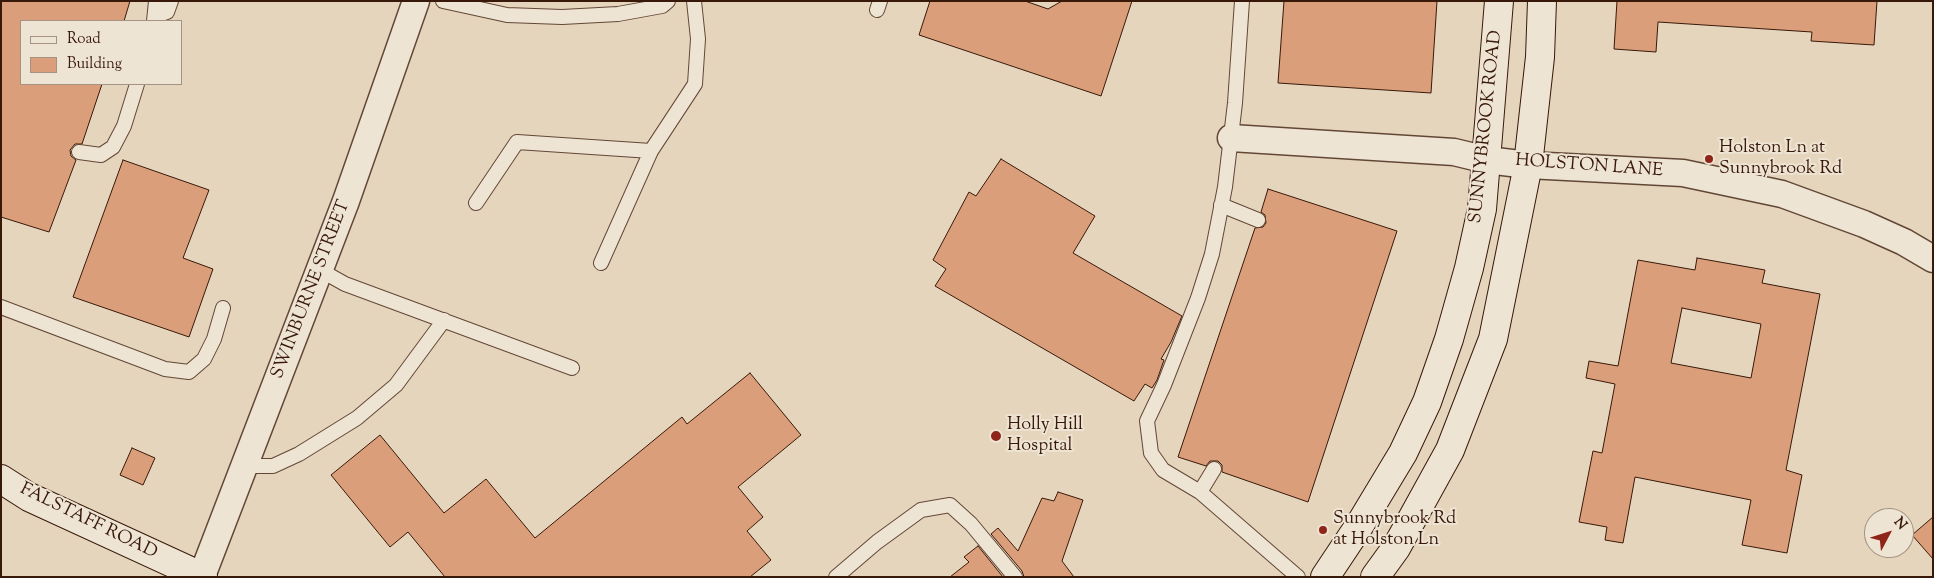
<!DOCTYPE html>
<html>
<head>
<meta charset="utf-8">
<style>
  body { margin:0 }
  #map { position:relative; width:1934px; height:578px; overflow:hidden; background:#e5d5bc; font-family:"Sorts Mill Goudy",serif }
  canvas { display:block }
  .frame { position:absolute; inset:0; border:2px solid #381809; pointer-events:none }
  .legend { position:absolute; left:20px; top:20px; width:162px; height:65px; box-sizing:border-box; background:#eee4d3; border:1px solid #a59282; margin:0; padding:6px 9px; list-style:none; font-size:15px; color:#381809 }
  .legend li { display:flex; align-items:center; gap:10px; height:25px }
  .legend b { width:25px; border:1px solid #a59282 }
  .north { position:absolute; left:1864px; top:508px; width:50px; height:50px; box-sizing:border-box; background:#eee4d3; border:1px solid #a59282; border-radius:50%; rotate:50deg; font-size:14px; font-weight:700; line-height:20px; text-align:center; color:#381809 }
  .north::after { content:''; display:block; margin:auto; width:18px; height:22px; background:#8f2418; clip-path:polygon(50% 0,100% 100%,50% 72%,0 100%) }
</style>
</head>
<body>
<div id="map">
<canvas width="1934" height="578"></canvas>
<div class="frame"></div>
<ul class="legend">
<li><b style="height:6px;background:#eee4d3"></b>Road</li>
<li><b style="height:14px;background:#da9f7a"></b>Building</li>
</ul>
<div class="north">N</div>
</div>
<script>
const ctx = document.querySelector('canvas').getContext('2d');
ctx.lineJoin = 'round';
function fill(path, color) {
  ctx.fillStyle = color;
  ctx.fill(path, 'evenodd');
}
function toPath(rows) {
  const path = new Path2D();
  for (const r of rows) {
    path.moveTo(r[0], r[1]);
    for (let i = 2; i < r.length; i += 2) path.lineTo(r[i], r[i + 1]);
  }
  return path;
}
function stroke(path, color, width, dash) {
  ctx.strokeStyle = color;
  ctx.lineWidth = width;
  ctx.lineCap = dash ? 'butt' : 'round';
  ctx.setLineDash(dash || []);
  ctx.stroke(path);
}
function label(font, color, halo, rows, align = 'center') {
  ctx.font = font + ' "Sorts Mill Goudy",serif';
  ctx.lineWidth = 4;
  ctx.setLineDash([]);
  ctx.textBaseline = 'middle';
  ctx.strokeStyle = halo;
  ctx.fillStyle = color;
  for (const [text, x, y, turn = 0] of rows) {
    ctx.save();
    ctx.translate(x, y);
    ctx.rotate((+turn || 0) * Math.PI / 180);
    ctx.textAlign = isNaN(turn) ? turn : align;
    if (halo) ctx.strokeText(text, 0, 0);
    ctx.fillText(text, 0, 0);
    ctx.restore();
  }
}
const building = toPath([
  [1,1,130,1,124,21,21,21,21,84,102,84,82,144,75,144,70,150,71,156,76,160,49,232,1,217,1,1],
  [930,1,1025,1,1048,9,1062,1,1132,1,1101,96,919,35,930,1],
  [1284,1,1437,1,1431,93,1278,83,1284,1],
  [1617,1,1877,1,1874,45,1811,41,1812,32,1658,22,1656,52,1614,49,1617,1],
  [1001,159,1095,216,1073,253,1182,316,1171,342,1161,359,1164,360,1157,380,1152,388,1145,384,1134,401,935,286,946,269,933,260,969,192,976,196,1001,159],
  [123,160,209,190,183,258,213,269,189,337,73,297,123,160],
  [1268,189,1397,231,1308,502,1222,472,1222,465,1218,461,1210,461,1206,466,1178,457,1255,228,1263,227,1266,223,1265,215,1261,212,1268,189],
  [1697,258,1765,270,1762,283,1820,294,1786,470,1802,475,1787,553,1742,545,1751,500,1635,477,1623,543,1605,540,1607,527,1579,522,1593,451,1602,453,1615,384,1586,378,1589,361,1618,366,1638,260,1695,270,1697,258],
  [1682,308,1761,324,1751,378,1671,363,1682,308],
  [750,373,801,435,738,487,763,517,747,531,771,560,750,577,445,577,408,532,390,547,331,475,380,435,444,513,486,479,535,538,682,417,687,424,750,373],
  [132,448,155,458,143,485,120,475,132,448],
  [1058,492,1083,500,1062,561,1074,577,1024,577,1022,571,991,534,998,528,1018,551,1042,498,1054,501,1058,492],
  [1933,517,1933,559,1912,535,1933,517],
  [978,546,1003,577,950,577,969,562,964,557,978,546]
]);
const lane = toPath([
  [443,1,507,15,562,17,618,14,662,6,668,1],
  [1242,1,1235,103,1225,187,1212,254,1198,298,1164,385,1147,421,1151,453,1163,470,1200,492,1298,577],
  [877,10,880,1],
  [156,16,167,12,171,1],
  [154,21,156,1],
  [79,152,101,155,113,147,124,126,137,84],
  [476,203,517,142,651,151],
  [1221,205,1258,220],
  [601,263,651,151,695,84,698,39,694,1],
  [320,270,345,284,572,368],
  [1,307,165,369,189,372,204,359,214,339,223,308],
  [245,466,273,466,299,454,357,418,396,385,444,320],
  [1200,492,1214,469],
  [836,577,877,542,921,510,950,505,971,524,1015,577]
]);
const street = toPath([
  [1231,138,1454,152,1487,160,1528,165,1683,173,1782,194,1864,224,1904,242,1933,259],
  [202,576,346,201,416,1]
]);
const secondary = toPath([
  [1,479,29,497,203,577],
  [1325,577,1359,526,1403,453,1427,402,1449,339,1469,268,1482,209,1499,1],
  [1375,577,1396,548,1450,450,1493,339,1528,165,1540,57,1542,1]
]);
const markers = [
  [1709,159,5,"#8f2418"],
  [996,436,6,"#8f2418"],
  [1323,530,5,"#8f2418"]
];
const streetNames = [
  ["SUNNYBROOK ROAD",1487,127,-84],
  ["HOLSTON LANE",1589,167,4],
  ["SWINBURNE STREET",312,290,-69],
  ["FALSTAFF ROAD",88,522,26]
];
const poiNames = [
  ["Holston Ln at",1719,149],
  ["Sunnybrook Rd",1719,170],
  ["Holly Hill",1007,426],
  ["Hospital",1007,447],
  ["Sunnybrook Rd",1333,520],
  ["at Holston Ln",1333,541]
];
fill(building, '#da9f7a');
stroke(building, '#381809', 1);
stroke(lane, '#634736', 16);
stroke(street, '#634736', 29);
stroke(secondary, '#381809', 30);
stroke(lane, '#eee4d3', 14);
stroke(street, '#eee4d3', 26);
stroke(secondary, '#eee4d3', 28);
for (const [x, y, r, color] of markers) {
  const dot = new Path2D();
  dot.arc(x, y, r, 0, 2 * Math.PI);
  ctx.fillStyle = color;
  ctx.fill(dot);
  stroke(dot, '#eee4d3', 2);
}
label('18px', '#381809', '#eee4d3', streetNames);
label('18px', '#381809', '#eee4d3', poiNames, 'left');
</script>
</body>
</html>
